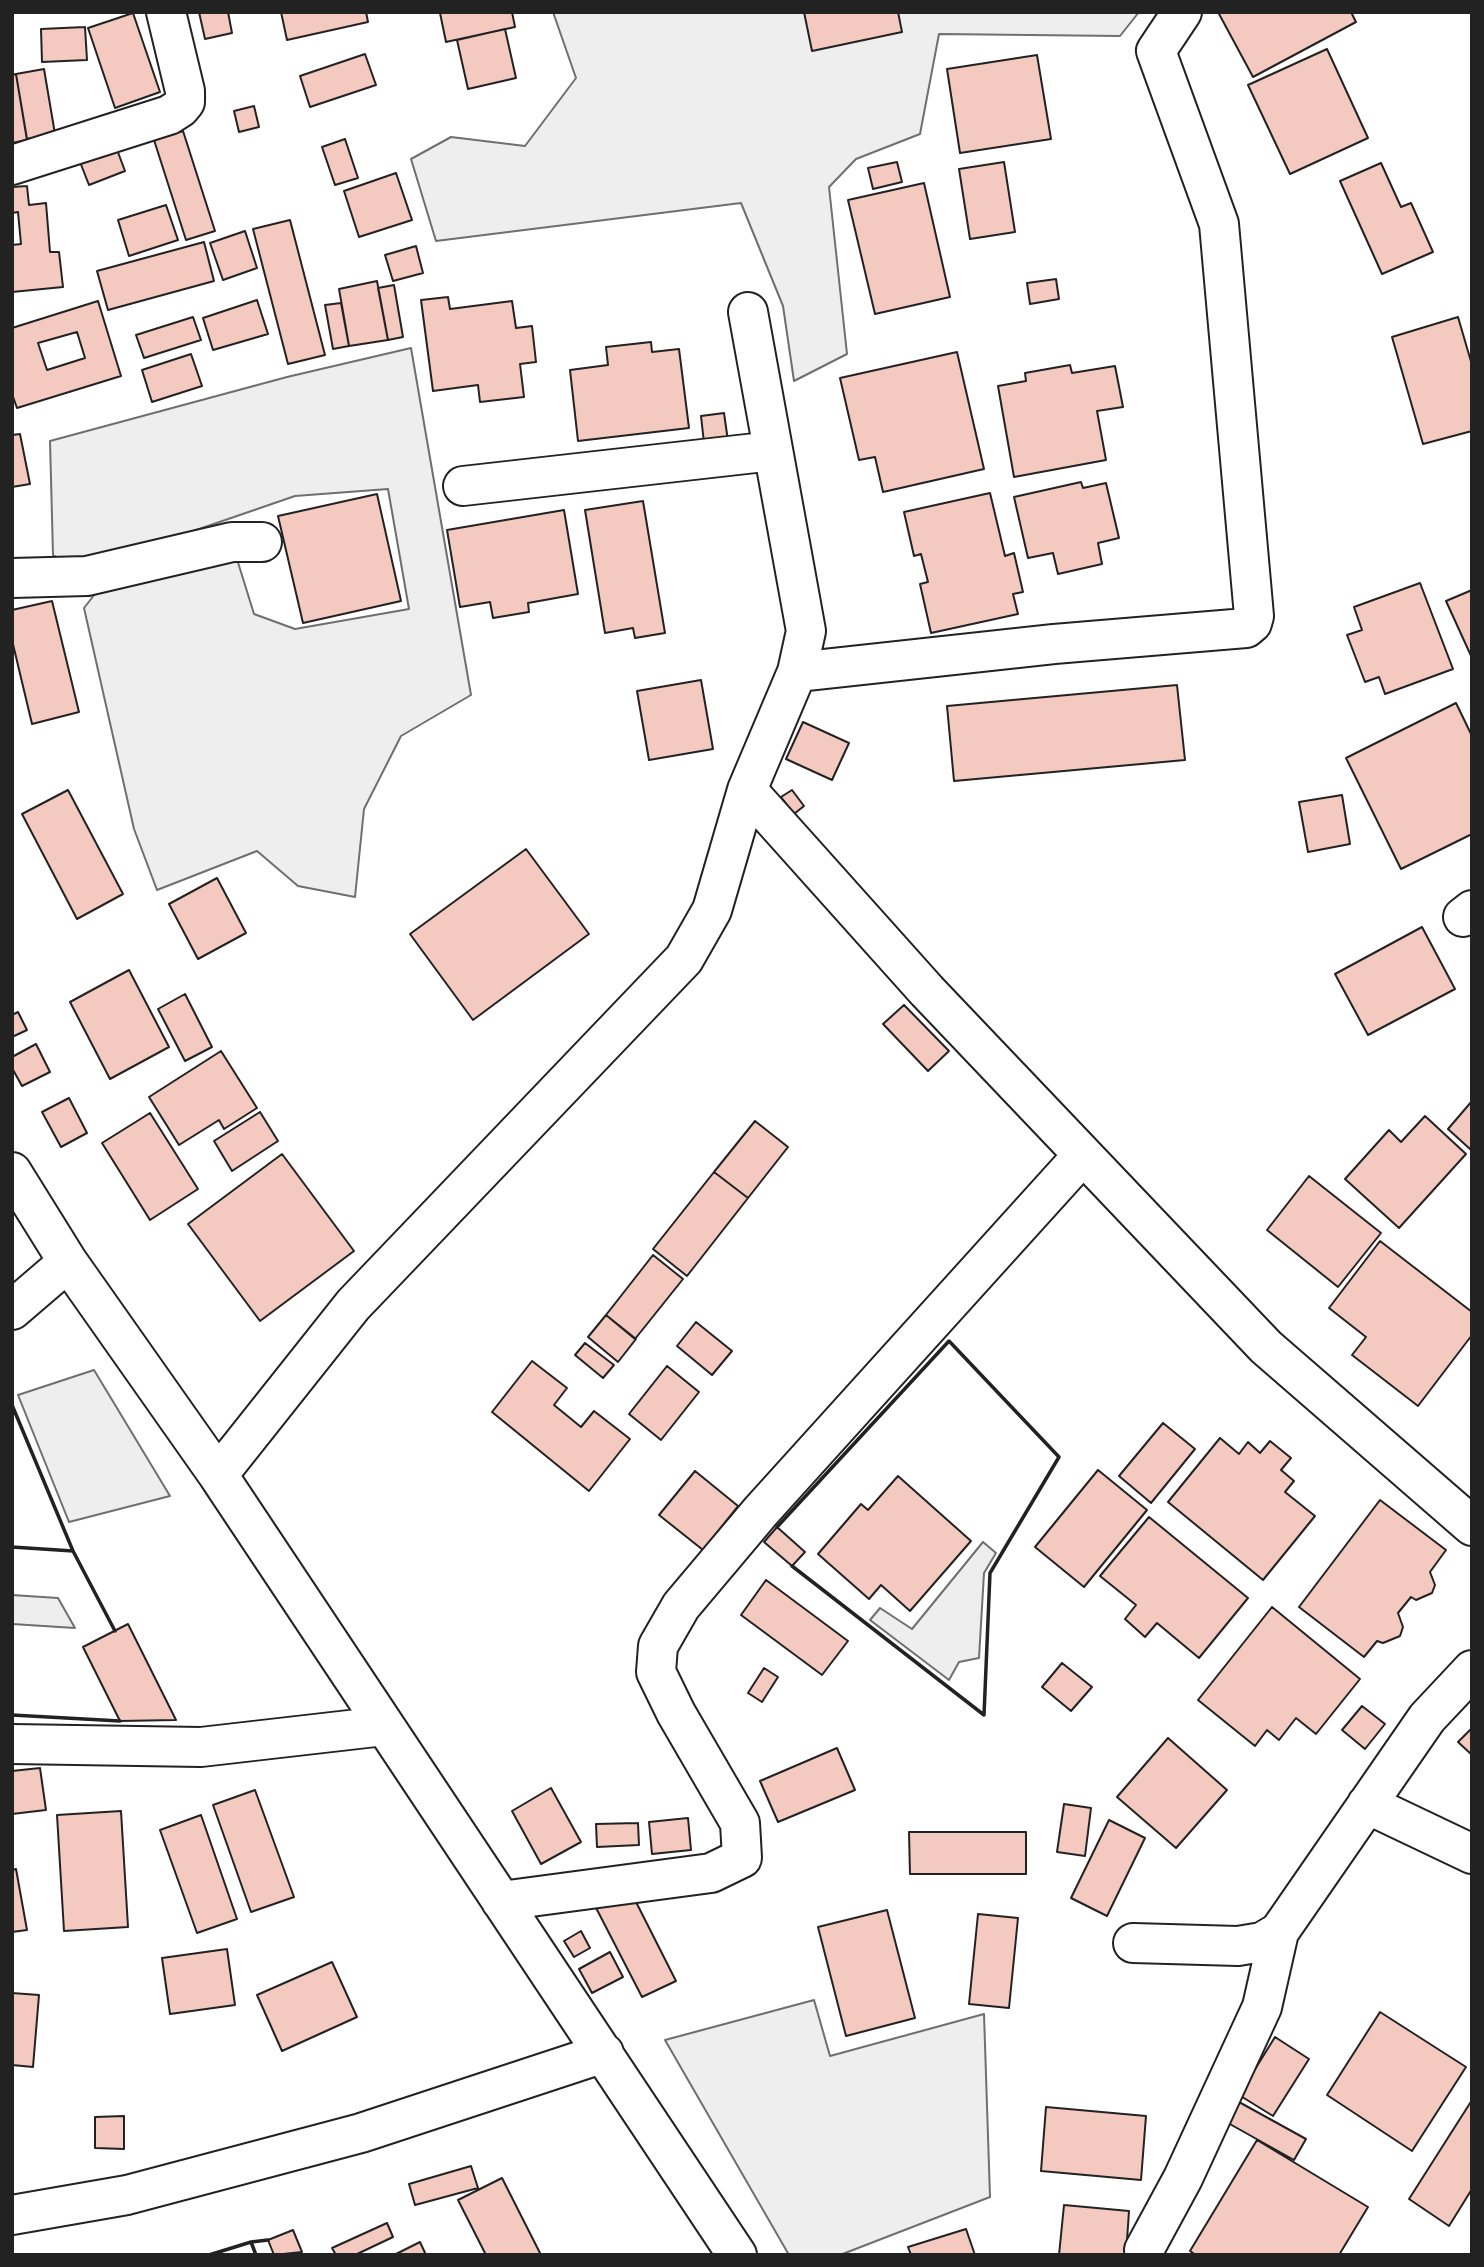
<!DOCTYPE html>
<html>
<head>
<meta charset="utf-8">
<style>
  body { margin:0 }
  #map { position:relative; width:1484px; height:2267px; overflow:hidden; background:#fff; font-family:"Titillium Web",sans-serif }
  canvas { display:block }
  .frame { position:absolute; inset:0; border:14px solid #222; pointer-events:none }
</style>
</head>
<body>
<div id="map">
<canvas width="1484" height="2267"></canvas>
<div class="frame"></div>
</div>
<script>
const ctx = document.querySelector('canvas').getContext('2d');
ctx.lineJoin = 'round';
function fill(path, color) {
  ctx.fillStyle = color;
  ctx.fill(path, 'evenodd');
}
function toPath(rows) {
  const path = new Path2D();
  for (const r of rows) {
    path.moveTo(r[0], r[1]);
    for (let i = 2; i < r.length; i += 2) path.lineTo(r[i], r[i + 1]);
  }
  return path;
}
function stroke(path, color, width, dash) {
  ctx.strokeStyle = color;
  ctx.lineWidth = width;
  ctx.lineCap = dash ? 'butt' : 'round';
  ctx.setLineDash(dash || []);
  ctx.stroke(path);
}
const green = toPath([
  [553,12,1139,12,1120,36,939,34,920,134,856,159,829,187,847,354,794,381,783,306,741,203,436,241,411,159,451,137,525,146,576,78,553,12],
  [411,348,471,695,401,736,364,809,355,897,298,886,257,851,157,890,134,829,84,608,109,576,236,556,254,614,295,629,409,609,388,489,295,496,80,570,53,555,50,441,287,377,411,348],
  [94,1370,170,1496,69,1522,18,1395,94,1370],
  [983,1542,996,1553,984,1573,979,1658,959,1662,949,1680,870,1620,880,1608,912,1629,983,1542],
  [12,1595,58,1598,75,1628,12,1624,12,1595],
  [814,2000,830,2056,984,2014,990,2197,840,2255,789,2255,665,2040,814,2000]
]);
const building = toPath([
  [199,12,228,12,232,33,205,39,199,12],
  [281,12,366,12,368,22,287,40,281,12],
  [512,12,515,27,446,42,440,13,512,12],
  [804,12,898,12,902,32,812,51,804,12],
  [1218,12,1351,12,1356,22,1253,77,1218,12],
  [133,13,160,92,115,108,88,28,133,13],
  [85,27,87,60,42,62,41,29,85,27],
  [505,29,516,78,468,89,457,40,505,29],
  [1327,49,1368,138,1290,174,1248,85,1327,49],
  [365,54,376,85,310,107,300,76,365,54],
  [1037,55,1051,139,960,153,947,69,1037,55],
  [44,69,55,134,27,139,16,74,44,69],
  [16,74,27,140,12,143,12,75,16,74],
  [254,106,259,127,239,132,234,111,254,106],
  [183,131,215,231,186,240,154,140,183,131],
  [345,139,358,178,335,185,322,147,345,139],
  [116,147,125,171,89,185,80,162,116,147],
  [897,162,902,182,873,189,868,168,897,162],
  [1004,162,1015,232,970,239,959,169,1004,162],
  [1381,163,1401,207,1411,203,1433,252,1382,274,1340,181,1381,163],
  [396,173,412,220,359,237,344,191,396,173],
  [924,183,950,297,875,314,848,200,924,183],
  [27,186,29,205,46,203,50,252,59,252,63,287,12,292,12,245,21,244,18,212,12,213,12,187,27,186],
  [166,205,178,240,129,256,118,220,166,205],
  [290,220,325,355,288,364,253,229,290,220],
  [245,231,257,268,223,280,210,243,245,231],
  [204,242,214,281,108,310,97,271,204,242],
  [416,246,423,273,393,281,385,255,416,246],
  [1056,279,1059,299,1030,304,1027,283,1056,279],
  [377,281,388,340,349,346,339,289,377,281],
  [394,285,403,337,388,340,378,288,394,285],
  [448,297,450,309,512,301,516,328,532,326,536,362,520,364,524,397,480,402,478,385,433,391,421,300,448,297],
  [257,300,268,334,213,350,203,318,257,300],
  [98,301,121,376,17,408,12,394,12,328,98,301],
  [77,332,85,358,47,370,38,343,77,332],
  [341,303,349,346,333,349,325,305,341,303],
  [193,317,201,340,144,358,136,335,193,317],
  [1458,317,1472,365,1472,431,1423,444,1392,337,1458,317],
  [651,342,652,352,679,349,689,428,578,441,570,370,608,365,606,347,651,342],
  [957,352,984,469,883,492,875,457,859,460,840,378,957,352],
  [191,354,202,386,152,402,142,370,191,354],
  [1070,365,1072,373,1115,366,1123,407,1097,411,1106,460,1014,477,998,386,1026,381,1025,373,1070,365],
  [724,413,728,441,704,443,701,416,724,413],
  [20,434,30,484,12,487,12,435,20,434],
  [1081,482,1083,488,1106,483,1119,538,1098,543,1102,564,1058,574,1053,553,1028,558,1014,497,1081,482],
  [990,493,1005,556,1014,553,1023,592,1013,594,1018,614,931,633,920,584,928,582,921,554,914,556,904,512,990,493],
  [377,494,401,601,303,623,278,516,377,494],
  [643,501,665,633,635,638,633,628,605,633,585,510,643,501],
  [564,510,578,594,528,603,529,612,493,618,490,602,460,607,447,530,564,510],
  [1420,583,1453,669,1385,694,1379,677,1365,682,1347,635,1362,630,1354,607,1420,583],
  [1472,590,1472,658,1446,601,1472,590],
  [52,601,79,712,32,724,12,640,12,610,52,601],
  [701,680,713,749,649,760,637,691,701,680],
  [1177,685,1185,760,954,781,947,706,1177,685],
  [1456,703,1472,736,1472,834,1401,869,1346,758,1456,703],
  [803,722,849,743,832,780,786,759,803,722],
  [68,790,123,894,77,919,22,814,68,790],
  [792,790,804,806,794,814,781,797,792,790],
  [1342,795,1350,844,1308,852,1299,802,1342,795],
  [526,849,589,934,473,1020,410,934,526,849],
  [217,878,246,933,198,959,169,904,217,878],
  [1422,927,1455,989,1368,1035,1335,974,1422,927],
  [129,970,169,1047,110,1079,70,1002,129,970],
  [185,994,212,1047,185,1061,158,1009,185,994],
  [904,1005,949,1051,928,1071,883,1024,904,1005],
  [18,1012,27,1030,12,1037,12,1015,18,1012],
  [36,1044,50,1072,22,1086,12,1068,12,1057,36,1044],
  [221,1051,257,1108,224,1129,219,1120,179,1145,149,1097,221,1051],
  [69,1098,87,1133,61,1147,42,1112,69,1098],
  [1472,1101,1472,1147,1470,1149,1448,1129,1472,1101],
  [260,1112,278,1141,232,1171,214,1141,260,1112],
  [150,1113,198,1189,150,1220,102,1143,150,1113],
  [1425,1116,1466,1154,1399,1228,1345,1179,1389,1130,1401,1142,1425,1116],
  [755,1121,788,1147,748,1198,714,1172,755,1121],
  [282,1154,354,1251,260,1321,188,1224,282,1154],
  [714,1172,748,1198,687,1276,653,1249,714,1172],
  [1309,1176,1381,1233,1338,1287,1267,1230,1309,1176],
  [1380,1241,1472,1312,1472,1335,1418,1406,1352,1355,1366,1337,1329,1308,1380,1241],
  [653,1255,683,1279,635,1339,606,1315,653,1255],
  [606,1315,636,1339,618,1362,588,1337,606,1315],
  [696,1322,732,1351,712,1375,677,1346,696,1322],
  [585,1343,614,1365,603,1378,575,1355,585,1343],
  [532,1361,567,1388,554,1405,581,1427,594,1411,630,1439,589,1491,492,1412,532,1361],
  [667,1366,699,1392,661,1440,629,1414,667,1366],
  [1163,1423,1195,1449,1151,1503,1119,1476,1163,1423],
  [1220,1438,1239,1454,1248,1442,1260,1453,1270,1441,1291,1458,1281,1470,1294,1481,1285,1492,1315,1516,1263,1580,1168,1502,1220,1438],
  [1098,1470,1147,1510,1084,1587,1035,1547,1098,1470],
  [695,1471,738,1506,703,1550,659,1515,695,1471],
  [898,1476,971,1541,910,1611,881,1585,869,1599,818,1554,861,1504,868,1510,898,1476],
  [1380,1500,1446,1550,1430,1572,1435,1585,1432,1593,1416,1600,1411,1597,1398,1613,1403,1627,1400,1636,1383,1643,1377,1641,1364,1657,1299,1607,1380,1500],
  [1149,1517,1248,1598,1199,1658,1157,1623,1145,1637,1125,1619,1136,1605,1100,1576,1149,1517],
  [777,1527,805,1552,792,1566,764,1542,777,1527],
  [766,1580,848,1641,822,1675,741,1615,766,1580],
  [1272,1607,1360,1679,1316,1734,1296,1718,1279,1740,1267,1730,1255,1746,1198,1700,1272,1607],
  [128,1624,176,1720,120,1721,83,1647,128,1624],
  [1062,1663,1092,1687,1071,1711,1042,1687,1062,1663],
  [764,1668,778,1677,762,1702,748,1693,764,1668],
  [1362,1706,1385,1724,1365,1749,1342,1730,1362,1706],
  [1472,1728,1472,1755,1458,1742,1472,1728],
  [1168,1738,1227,1790,1176,1848,1117,1797,1168,1738],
  [837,1748,855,1790,778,1822,760,1781,837,1748],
  [40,1768,46,1810,12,1814,12,1771,40,1768],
  [551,1788,581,1842,541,1864,512,1811,551,1788],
  [255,1790,294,1897,251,1912,213,1805,255,1790],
  [1064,1804,1091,1808,1085,1856,1057,1852,1064,1804],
  [121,1811,128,1927,64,1931,57,1815,121,1811],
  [201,1815,237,1919,197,1933,160,1830,201,1815],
  [688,1818,691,1850,652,1854,649,1822,688,1818],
  [1109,1820,1145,1838,1107,1916,1071,1898,1109,1820],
  [638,1823,639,1845,597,1847,596,1824,638,1823],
  [909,1832,1026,1832,1026,1874,910,1874,909,1832],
  [16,1869,27,1930,12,1932,12,1870,16,1869],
  [635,1900,676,1981,642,1997,593,1902,635,1900],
  [887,1910,915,2018,846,2036,818,1927,887,1910],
  [978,1914,1018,1918,1009,2008,969,2004,978,1914],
  [581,1931,590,1948,574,1957,564,1941,581,1931],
  [227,1949,235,2005,170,2014,162,1958,227,1949],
  [610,1952,623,1977,592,1993,579,1969,610,1952],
  [332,1962,357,2017,282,2051,257,1995,332,1962],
  [12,1993,39,1995,33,2067,12,2065,12,1993],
  [1380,2012,1466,2067,1412,2151,1327,2095,1380,2012],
  [1275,2037,1309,2059,1273,2116,1239,2095,1275,2037],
  [1472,2100,1472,2189,1449,2226,1409,2199,1472,2100],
  [1239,2102,1306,2139,1294,2160,1228,2123,1239,2102],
  [1046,2107,1146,2116,1141,2180,1041,2171,1046,2107],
  [124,2116,124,2149,95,2148,95,2117,124,2116],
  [1257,2140,1368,2207,1339,2255,1196,2255,1190,2251,1257,2140],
  [471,2166,478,2188,415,2205,409,2184,471,2166],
  [502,2178,541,2255,486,2255,458,2200,502,2178],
  [1064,2205,1129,2211,1126,2255,1059,2255,1064,2205],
  [387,2223,393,2237,355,2255,336,2255,332,2248,387,2223],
  [966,2229,975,2255,911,2255,908,2247,966,2229],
  [293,2230,302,2252,274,2255,268,2240,293,2230],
  [420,2242,426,2255,394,2255,420,2242]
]);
const minor = toPath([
  [12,165,169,115,180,108,185,102,185,91,166,12],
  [463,486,773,451],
  [12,578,87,576,232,542,262,542],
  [797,672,1054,644,1246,628,1252,623,1254,616,1219,224,1156,51,1182,12],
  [747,790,927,991,1266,1347,1472,1526],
  [1463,917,1472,910],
  [12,1172,68,1262,218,1475,737,2255],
  [12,1310,68,1262],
  [218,1475,353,1305,684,959,712,910,747,790,797,672,806,631,748,312],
  [12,1744,201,1747,384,1726],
  [1367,1804,1472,1854],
  [501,1901,711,1873,742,1858,740,1823,676,1713,656,1672,658,1646,681,1606,761,1511,1083,1155],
  [1133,1943,1238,1946,1262,1942,1279,1932,1427,1718,1472,1670],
  [12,2215,127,2195,361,2133,604,2053],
  [1144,2250,1183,2178,1262,2007,1279,1932]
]);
const wall = toPath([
  [12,1405,73,1551,12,1547],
  [777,1527,949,1341,1059,1457,990,1573,984,1715,792,1566],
  [73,1551,115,1631],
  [12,1715,120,1721],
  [209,2255,251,2242],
  [256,2255,251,2242,268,2240]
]);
fill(green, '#eee');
stroke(green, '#6f6f6f', 2);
fill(building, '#f3c9c0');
stroke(building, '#222', 2);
stroke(minor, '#222', 42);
stroke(minor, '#fff', 38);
stroke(wall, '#222', 3.5);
</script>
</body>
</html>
